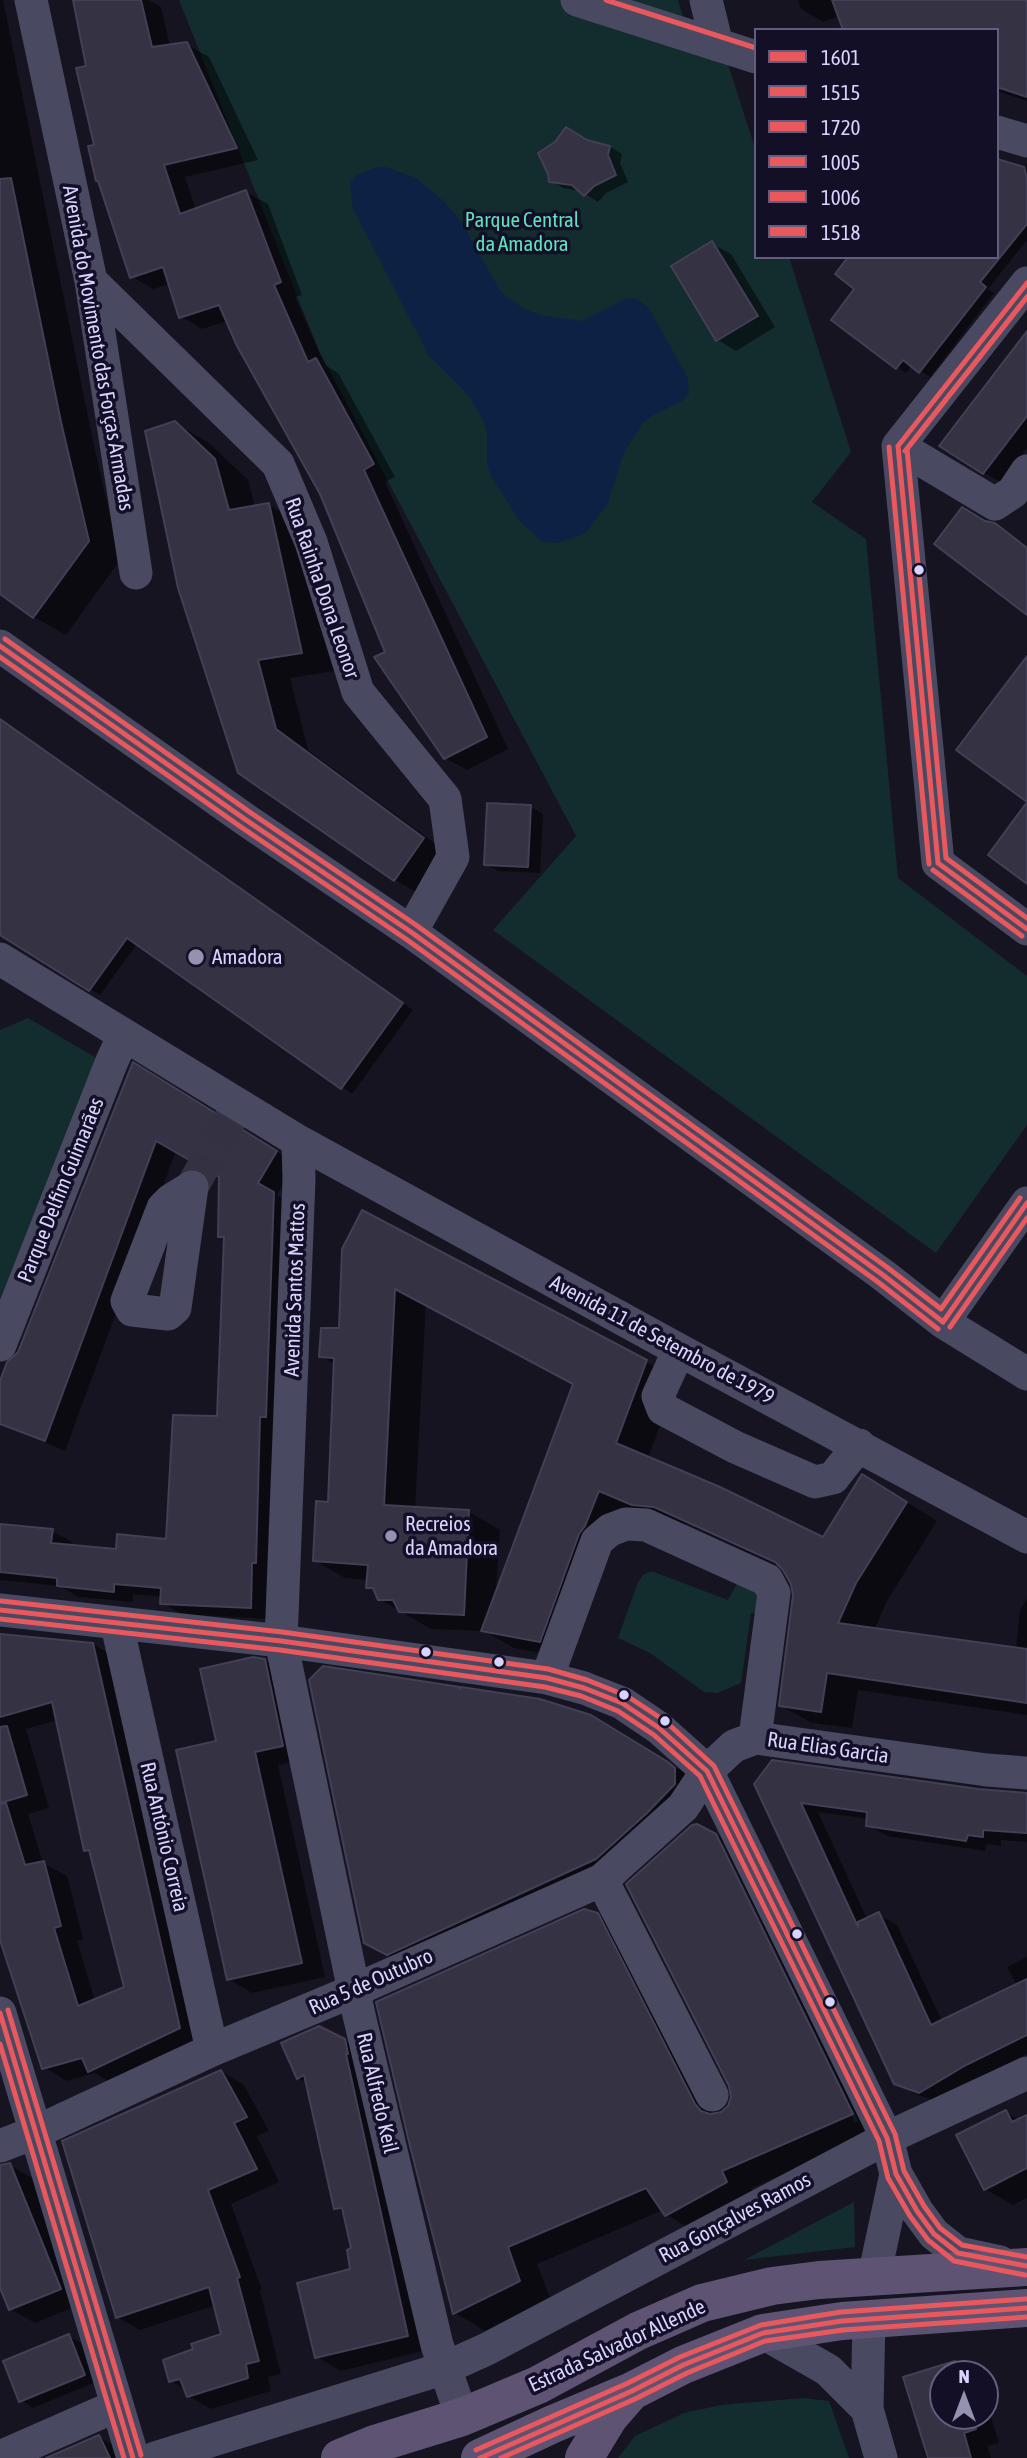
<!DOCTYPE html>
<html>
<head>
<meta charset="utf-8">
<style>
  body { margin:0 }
  #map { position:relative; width:1027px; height:2458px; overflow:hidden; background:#161421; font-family:"Asap Condensed",sans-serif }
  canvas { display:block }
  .legend { position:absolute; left:754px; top:28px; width:245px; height:231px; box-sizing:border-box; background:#130f26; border:2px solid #625e7d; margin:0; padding:9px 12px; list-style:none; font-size:21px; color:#d9d4ff }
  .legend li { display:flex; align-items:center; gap:14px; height:35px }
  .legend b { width:35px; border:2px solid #625e7d }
  .north { position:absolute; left:929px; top:2360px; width:70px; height:70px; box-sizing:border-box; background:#130f26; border:2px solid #625e7d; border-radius:50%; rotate:0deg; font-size:19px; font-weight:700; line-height:28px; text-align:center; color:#d9d4ff }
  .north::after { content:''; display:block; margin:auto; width:24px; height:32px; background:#9591b1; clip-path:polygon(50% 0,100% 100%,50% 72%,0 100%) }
</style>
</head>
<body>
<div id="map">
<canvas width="1027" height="2458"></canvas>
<ul class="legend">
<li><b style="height:9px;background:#e8585d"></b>1601</li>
<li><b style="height:9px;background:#e8585d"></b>1515</li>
<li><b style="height:9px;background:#e8585d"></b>1720</li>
<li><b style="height:9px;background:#e8585d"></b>1005</li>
<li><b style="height:9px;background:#e8585d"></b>1006</li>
<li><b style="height:9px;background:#e8585d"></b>1518</li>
</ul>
<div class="north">N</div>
</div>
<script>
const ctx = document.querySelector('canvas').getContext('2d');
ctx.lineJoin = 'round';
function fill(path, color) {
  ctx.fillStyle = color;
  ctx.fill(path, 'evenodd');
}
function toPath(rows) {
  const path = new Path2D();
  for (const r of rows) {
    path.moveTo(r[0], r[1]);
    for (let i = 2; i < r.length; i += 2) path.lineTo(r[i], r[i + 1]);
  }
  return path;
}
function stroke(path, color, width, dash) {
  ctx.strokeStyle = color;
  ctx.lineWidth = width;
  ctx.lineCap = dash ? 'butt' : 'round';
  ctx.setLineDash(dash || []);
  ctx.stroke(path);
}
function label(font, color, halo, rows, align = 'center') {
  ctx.font = font + ' "Asap Condensed",sans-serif';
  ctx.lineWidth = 7;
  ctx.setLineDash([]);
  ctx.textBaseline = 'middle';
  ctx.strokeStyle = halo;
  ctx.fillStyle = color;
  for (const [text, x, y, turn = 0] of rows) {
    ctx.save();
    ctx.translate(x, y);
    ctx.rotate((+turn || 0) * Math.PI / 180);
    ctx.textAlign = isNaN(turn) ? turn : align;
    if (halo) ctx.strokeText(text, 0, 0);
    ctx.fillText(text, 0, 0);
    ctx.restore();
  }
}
const green = toPath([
  [179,0,678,0,694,53,727,61,756,151,756,257,789,257,851,452,812,502,866,539,898,878,1027,976,1027,1125,936,1253,493,930,576,836,319,351],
  [28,1018,105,1063,0,1325,0,1030],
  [649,1572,654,1572,728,1600,741,1576,764,1588,761,1614,751,1613,741,1683,717,1693,704,1692,650,1653,618,1638,638,1582,643,1575],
  [854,2202,855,2247,744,2260],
  [803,2398,829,2401,849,2458,618,2458,635,2436,684,2413,721,2405]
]);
const water = toPath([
  [378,167,386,167,416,178,446,203,461,222,501,292,524,309,540,315,582,321,628,298,637,299,649,308,688,378,689,394,682,401,652,416,643,423,624,453,607,505,587,531,579,536,556,543,541,541,519,520,491,476,487,465,487,432,485,423,470,397,429,356,353,208,350,183,358,174]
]);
const shadow = toPath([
  [0,0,3,0,93,441,120,560,66,635,34,617,0,592],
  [75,0,148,0,161,7,170,46,186,44,209,57,258,160,185,177,196,210,246,192,268,204,302,295,295,297,325,365,338,373,395,477,385,482,508,749,467,770,445,758,387,653,321,493,228,321,202,329,180,316,170,284,153,289,131,276,96,146,88,67],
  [798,0,1027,0,1027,101,997,91,997,30,840,16,823,22,800,8],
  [586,141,610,147,622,154,620,163,628,182,606,193,598,202,581,191,563,188,551,181],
  [1024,169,1027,171,1027,240,988,289,994,293,930,377,912,365,906,373,897,367,834,319,997,257],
  [712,244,731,254,775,327,736,351,718,340,673,267],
  [1027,332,1027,448,1001,482,984,473],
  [175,423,209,443,248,480,255,507,269,505,302,524,335,671,290,678,308,750,456,859,428,899,395,880,239,772],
  [0,720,413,1010,352,1094,137,944,100,995,0,933],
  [531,807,543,814,540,873,498,871,486,864],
  [152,1076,296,1163,277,1195,293,1205,270,1619,181,1614,162,1603,162,1597,133,1594,133,1602,78,1597,60,1586,0,1580,0,1526,52,1531,72,1542,71,1547,118,1551,168,1541,218,1418,226,1239,220,1236,221,1177,176,1151,65,1451,0,1424,0,1386,19,1353],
  [344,1249,646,1362,677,1380,648,1458,823,1539,894,1494,937,1521,887,1601,874,1630,1016,1649,1020,1610,1027,1599,1027,1715,858,1690,852,1728,812,1723,780,1705,795,1595,793,1583,785,1569,687,1524,665,1522,631,1507,616,1543,610,1552,571,1659,514,1648,484,1631,431,1629,379,1599,377,1592,368,1587,369,1580,345,1578,314,1560,330,1504,336,1365,321,1356,341,1330],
  [426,1304,575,1384,496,1593,500,1530,469,1512,415,1509],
  [0,1636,93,1644,117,1658,203,2041,113,2084,95,2073,67,2081,44,2067,0,1935],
  [58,1720,86,1850,91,1853,126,1988,95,2001,77,1941,83,1939,67,1876,43,1863,28,1814,49,1808,26,1729],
  [264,1660,289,1674,307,1759,278,1765,325,1977,252,1993,228,1979,218,1742],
  [460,1689,625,1736,701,1783,708,1803,630,1878,422,1973,365,1942],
  [756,1784,1027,1794,1027,1842,1001,1840,1001,1846,987,1844,985,1851,887,1836,868,1825,869,1819,818,1812,867,1919,878,1914,897,1925,942,2021,1017,1986,1007,1967,1027,1957,1027,2054,985,2075,939,2102,915,2094,896,2083],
  [716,1835,747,1853,882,2132,751,2188,756,2199,697,2233,667,2215,663,2210,537,2264,550,2298,485,2331,455,2313,411,2142,597,1915,628,1933,721,2115,729,2107,733,2097],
  [719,1843,723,1843,858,2121,855,2123],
  [344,2041,369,2055,431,2349,341,2371,317,2357,352,2271,353,2249,345,2214,336,2208,307,2083,298,2078],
  [221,2071,244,2085,269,2131,257,2136,279,2182,231,2204,262,2290,260,2291,281,2374,268,2377,271,2391,211,2409,188,2396,186,2390,171,2381,195,2351,223,2336,216,2305,140,2330,117,2317],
  [1006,2112,1019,2120,1027,2117,1027,2198,1013,2205,985,2189],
  [10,2165,34,2179,84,2303,35,2323,10,2309,0,2284,0,2169],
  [68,2336,81,2343,96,2382,33,2408,21,2400],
  [954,2363,974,2374,943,2374,943,2416,985,2416,985,2397,999,2443,987,2446,991,2458,926,2458,923,2448,927,2447,905,2378],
  [99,2437,116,2447,122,2458,50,2458]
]);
const building = toPath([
  [73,0,141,0,152,47,187,42,237,148,164,165,180,214,246,190,281,282,274,285,308,362,316,358,374,464,364,470,487,737,444,759,374,657,385,652,320,494,237,346,219,305,179,318,163,267,130,278,98,181,96,181,88,146,94,145,76,68,86,66,73,0],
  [832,0,1027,0,1027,97,997,87,997,30,843,30,832,0],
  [566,127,587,140,610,146,608,155,616,175,594,186,584,196,572,185,549,182,548,174,538,153,555,142,566,127],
  [997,159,1024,167,1027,178,1027,224,980,282,986,287,919,373,903,360,896,369,831,320,854,289,835,274,848,257,997,257,997,159],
  [11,178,61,422,89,541,33,618,0,594,0,179,11,178],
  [712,241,758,316,716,341,671,266,712,241],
  [1027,331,1027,416,983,474,939,446,1027,331],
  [175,421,215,459,229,510,269,503,302,653,258,660,276,729,424,838,394,881,238,773,178,588,145,431,175,421],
  [962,507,985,521,995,523,1027,548,1027,615,934,544,962,507],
  [1027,656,1027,884,988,855,1027,802,956,750,1027,656],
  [0,719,403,1003,341,1089,127,938,89,991,0,935,0,719],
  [487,803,531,805,528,867,484,865,487,803],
  [133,1062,277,1151,258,1183,274,1192,266,1417,260,1417,256,1563,252,1563,251,1608,160,1604,161,1588,114,1584,114,1592,57,1586,57,1578,0,1572,0,1524,53,1529,51,1543,116,1549,117,1534,166,1539,173,1415,217,1416,224,1237,218,1237,219,1177,156,1141,45,1441,0,1424,0,1381,7,1362,18,1352,133,1062],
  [362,1210,647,1360,616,1443,720,1487,823,1537,862,1474,907,1502,856,1583,838,1623,1027,1649,1027,1703,827,1673,821,1712,779,1706,793,1595,791,1584,783,1570,775,1562,654,1507,632,1505,599,1491,585,1526,579,1534,540,1642,481,1631,573,1384,395,1289,384,1505,469,1510,464,1615,399,1612,393,1600,378,1600,373,1588,366,1588,368,1565,313,1561,316,1501,328,1502,334,1358,319,1357,321,1328,339,1328,342,1249,362,1210],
  [0,1634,93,1643,180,2028,88,2072,82,2058,42,2069,0,1940,0,1804,6,1803,25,1865,44,1861,61,1926,54,1928,78,2006,124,1987,89,1850,84,1851,52,1702,0,1717,0,1634],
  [253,1657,265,1659,283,1746,255,1752,302,1963,227,1980,176,1750,216,1741,200,1669,253,1657],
  [323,1666,460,1687,460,1689,461,1687,540,1699,591,1715,668,1762,675,1768,675,1784,647,1813,596,1859,387,1955,364,1943,309,1680,323,1666],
  [7,1726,27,1795,0,1803,0,1727,7,1726],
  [772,1760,978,1789,1027,1793,1027,1833,983,1830,983,1837,968,1835,966,1841,866,1826,867,1812,801,1803,858,1927,858,1922,879,1912,931,2025,1027,1979,1027,2035,966,2065,919,2093,894,2084,754,1784,772,1760],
  [697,1824,716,1834,853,2114,722,2171,727,2182,665,2216,646,2188,508,2247,520,2281,453,2314,409,2142,376,2002,584,1909,598,1913,695,2104,701,2111,710,2114,721,2112,728,2106,731,2097,729,2086,626,1884,692,1825,697,1824],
  [319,2026,345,2039,348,2054,346,2054,408,2336,315,2358,297,2283,350,2269,347,2250,351,2248,342,2208,334,2209,304,2075,297,2079,281,2043,319,2026],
  [221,2070,247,2117,234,2123,257,2169,208,2190,240,2277,237,2278,259,2361,246,2364,248,2378,187,2397,180,2379,169,2382,163,2360,193,2349,191,2344,221,2334,209,2287,116,2318,62,2141,221,2070],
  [1006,2110,1012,2122,1027,2115,1027,2168,984,2190,956,2135,1006,2110],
  [10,2163,61,2289,9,2310,0,2288,0,2165,10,2163],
  [69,2334,85,2375,19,2402,3,2361,69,2334],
  [955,2361,959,2374,943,2374,943,2416,972,2416,976,2429,964,2433,971,2458,928,2458,903,2377,955,2361],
  [99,2435,110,2458,46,2458,99,2435]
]);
const minorTunnel = toPath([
  [192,1187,238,1105]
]);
const minor = toPath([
  [31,0,91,281,136,573],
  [577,0,756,57],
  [706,0,717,45],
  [997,132,1027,141],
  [91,281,278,464,311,542,358,692,445,799,453,857,411,932],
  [898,446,938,863,1027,929],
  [898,446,1027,283],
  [898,446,995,504,1013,492,1027,471],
  [0,646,246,820,411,932,883,1275,943,1322,1027,1374],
  [0,959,298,1141,299,1179,281,1641,359,2015,437,2345,462,2417],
  [298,1141,679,1350,1027,1537],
  [192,1187,175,1308,168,1314,132,1310,127,1301,163,1208,171,1200,192,1187],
  [943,1322,1027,1203],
  [0,1345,112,1061,124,1035],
  [679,1350,658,1396,663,1409,735,1447,815,1482,833,1478,859,1445],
  [0,1610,281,1641,547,1678,584,1688,622,1703,659,1728,707,1771,887,2138,896,2174,917,2211,934,2234,958,2253,1000,2262],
  [117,1625,212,2050],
  [547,1678,597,1541,610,1530,626,1524,646,1525,767,1580,774,1593,755,1738],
  [602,1880,712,2095],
  [0,2013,133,2458],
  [0,2146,36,2132,212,2050,353,1991,602,1880,683,1807,707,1771,734,1746,755,1738,987,1770,1027,1773],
  [874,2277,896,2174],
  [869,2319,867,2409,881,2458],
  [763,2333,828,2370,867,2409],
  [0,2457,116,2406],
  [155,2458,445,2368,487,2349,887,2138,1027,2073]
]);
const major = toPath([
  [340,2458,372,2445,462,2417,538,2385,638,2331,702,2303,772,2286,819,2280,1027,2267],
  [480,2458,553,2424,632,2391,683,2365,763,2333,842,2321,1027,2308],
  [584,2458,609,2417,629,2394]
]);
const bus1 = toPath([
  [0,1610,281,1641,547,1678,584,1688,622,1703,659,1728,707,1771,887,2138,896,2174,917,2211,934,2234,958,2253,1027,2266],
  [0,2013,133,2458],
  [480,2458,632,2391,683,2365,763,2333,842,2321,1027,2308]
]);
const bus2 = toPath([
  [0,1619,280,1650,545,1687,581,1696,618,1711,654,1735,700,1776,879,2141,888,2178,910,2216,928,2240,954,2261,1025,2275],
  [0,2044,124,2458],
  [501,2458,635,2399,687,2373,765,2341,843,2330,1027,2317]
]);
const bus3 = toPath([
  [1,1601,282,1632,548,1669,587,1680,627,1696,665,1721,714,1766,895,2134,904,2171,924,2206,940,2228,962,2245,1027,2257],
  [8,2010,141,2455],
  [476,2450,628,2383,680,2357,761,2325,841,2312,1026,2299]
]);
const bus4 = toPath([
  [898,446,938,863],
  [898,446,1027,283],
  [0,646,246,820,411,932,883,1275,943,1322],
  [938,863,1027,929],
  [943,1322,1027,1203]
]);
const bus5 = toPath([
  [889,447,929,864],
  [905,451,1027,297],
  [0,657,241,827,406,939,878,1282,938,1329],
  [933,870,1022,936],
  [950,1327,1027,1218]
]);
const bus6 = toPath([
  [606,0,756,48],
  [1027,297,907,449,946,858,1027,918],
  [5,639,251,813,416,925,888,1268,941,1309,1020,1198]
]);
const markers = [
  [919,570,6,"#d9d4ff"],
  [196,957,9,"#9591b1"],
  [391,1536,7,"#9591b1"],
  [426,1652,6,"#d9d4ff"],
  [499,1662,6,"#d9d4ff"],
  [624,1695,6,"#d9d4ff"],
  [665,1721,6,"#d9d4ff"],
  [797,1934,6,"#d9d4ff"],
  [830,2002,6,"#d9d4ff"]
];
const parkNames = [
  ["Parque Central",522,220],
  ["da Amadora",522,244]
];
const streetNames = [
  ["Avenida do Movimento das Forças Armadas",98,348,80],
  ["Rua Rainha Dona Leonor",322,588,71],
  ["Parque Delfim Guimarães",61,1190,-68],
  ["Avenida Santos Mattos",295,1290,-88],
  ["Avenida 11 de Setembro de 1979",662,1340,28],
  ["Rua Elias Garcia",828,1748,8],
  ["Rua António Correia",164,1837,77],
  ["Rua 5 de Outubro",371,1982,-24],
  ["Rua Alfredo Keil",377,2093,77],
  ["Rua Gonçalves Ramos",735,2218,-28],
  ["Estrada Salvador Allende",617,2346,-25]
];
const poiNames = [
  ["Amadora",212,957],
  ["Recreios",405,1524],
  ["da Amadora",405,1548]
];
fill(green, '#132c2d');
fill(water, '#0d2144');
fill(shadow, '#0007');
fill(building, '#343243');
stroke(building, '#433f54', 2);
stroke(minorTunnel, '#333142', 33, [33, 17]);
stroke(minor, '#4a4962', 33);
stroke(major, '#5e5373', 38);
stroke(bus1, '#e8585d', 5);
stroke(bus2, '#e8585d', 5);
stroke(bus3, '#e8585d', 5);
stroke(bus4, '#e8585d', 5);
stroke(bus5, '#e8585d', 5);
stroke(bus6, '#e8585d', 5);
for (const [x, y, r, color] of markers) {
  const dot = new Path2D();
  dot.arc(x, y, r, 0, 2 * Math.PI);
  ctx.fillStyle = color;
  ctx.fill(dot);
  stroke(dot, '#130f26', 2.5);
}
label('21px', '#5fe0c0', '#130f26', parkNames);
label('21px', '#d9d4ff', '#130f26', streetNames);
label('21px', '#d9d4ff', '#130f26', poiNames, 'left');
</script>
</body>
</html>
